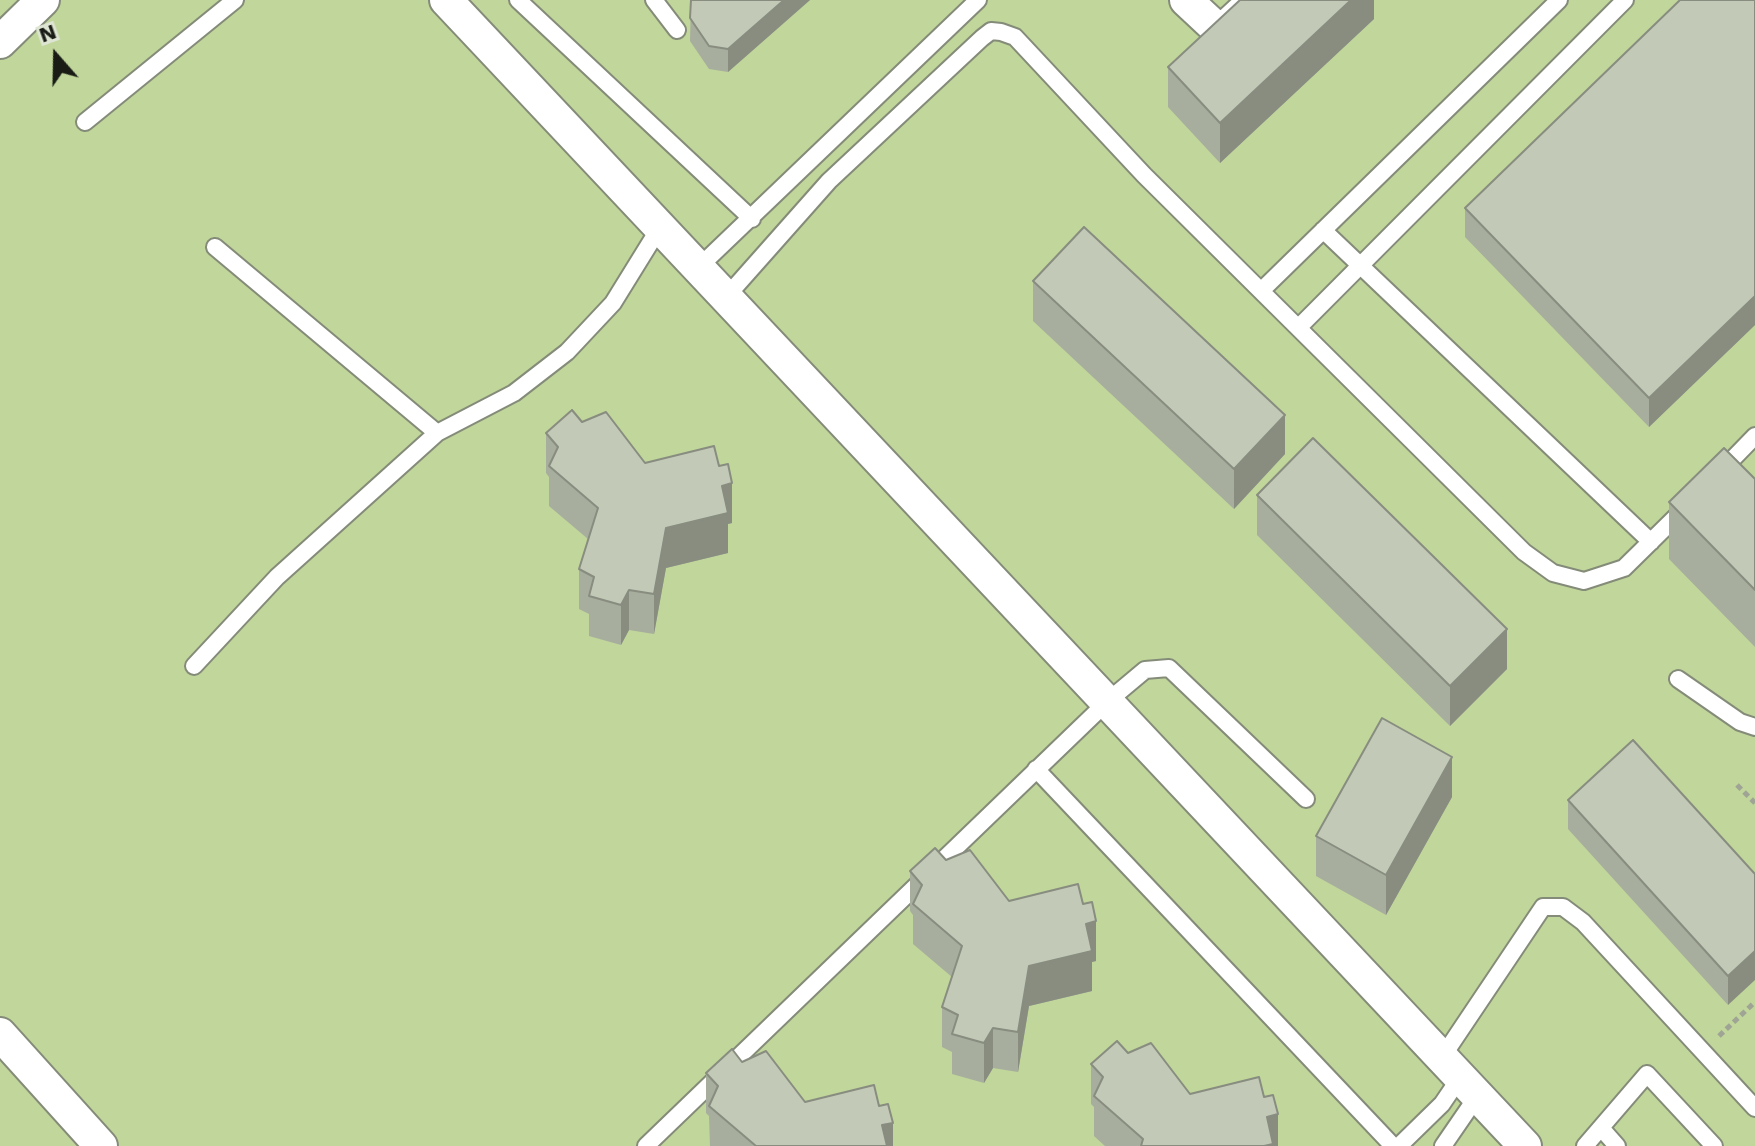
<!DOCTYPE html>
<html>
<head>
<meta charset="utf-8">
<style>
  body { margin:0 }
  #map { position:relative; width:1755px; height:1146px; overflow:hidden; background:#dee5d2; font-family:"Work Sans",sans-serif }
  canvas { display:block }
  .north { position:absolute; left:16px; top:16px; width:80px; height:80px; -webkit-text-stroke:6px #dee5d2; paint-order:stroke; rotate:340deg; font-size:22px; font-weight:700; line-height:32px; text-align:center; color:#191c15 }
  .north::after { content:''; display:block; margin:auto; width:28px; height:36px; background:#191c15; clip-path:polygon(50% 0,100% 100%,50% 72%,0 100%) }
</style>
</head>
<body>
<div id="map">
<canvas width="1755" height="1146"></canvas>
<div class="north">N</div>
</div>
<script>
const ctx = document.querySelector('canvas').getContext('2d');
ctx.lineJoin = 'round';
function fill(path, color) {
  ctx.fillStyle = color;
  ctx.fill(path, 'evenodd');
}
function toPath(rows) {
  const path = new Path2D();
  for (const r of rows) {
    path.moveTo(r[0], r[1]);
    for (let i = 2; i < r.length; i += 2) path.lineTo(r[i], r[i + 1]);
  }
  return path;
}
function stroke(path, color, width, dash) {
  ctx.strokeStyle = color;
  ctx.lineWidth = width;
  ctx.lineCap = dash ? 'butt' : 'round';
  ctx.setLineDash(dash || []);
  ctx.stroke(path);
}
const green = toPath([
  [0,0,1755,0,1755,1146,0,1146]
]);
const path = toPath([
  [1737,785,1755,803],
  [1719,1036,1755,1002]
]);
const service = toPath([
  [518,0,752,219],
  [654,0,677,30],
  [85,122,235,0],
  [1323,230,1651,542],
  [215,247,437,433],
  [699,267,978,0],
  [1263,289,1559,0],
  [727,296,829,181,982,38,991,31,1001,32,1015,37,1144,175,1524,552,1553,573,1584,581,1624,568,1684,509],
  [1300,326,1625,0],
  [1720,472,1755,436],
  [194,666,277,577,437,433,514,393,567,352,613,303,660,227],
  [1678,679,1740,722,1755,727],
  [1036,769,1393,1146],
  [1443,1056,1543,907,1563,907,1583,922,1755,1108],
  [1602,1129,1617,1146],
  [646,1146,1108,701,1145,670,1169,668,1306,799],
  [1399,1146,1442,1104,1461,1076],
  [1443,1146,1478,1095],
  [1585,1146,1647,1074,1714,1146]
]);
const minor = toPath([
  [446,0,1525,1146],
  [1186,0,1216,28,1226,27,1255,0],
  [0,42,43,0],
  [0,1034,101,1146]
]);
const wall = toPath([
  [691,0,810,0,728,72,709,69,690,41],
  [1374,0,1374,19,1220,163,1168,107,1168,67],
  [1755,0,1755,325,1649,427,1465,237,1465,208],
  [1033,281,1285,454,1234,509,1033,321],
  [582,422,645,463,732,523,728,524,728,553,666,568,654,634,629,630,621,645,589,636,589,614,579,609,579,569,588,539,549,506,549,477,546,473,546,433],
  [1755,479,1755,647,1669,559,1669,502],
  [1257,495,1507,669,1450,726,1257,535],
  [1452,797,1386,915,1316,876,1316,836],
  [1568,800,1755,874,1728,1005,1568,829],
  [946,860,1096,961,1092,962,1092,991,1029,1006,1018,1072,993,1068,984,1083,952,1074,952,1052,942,1047,942,1007,952,977,913,944,913,915,910,911,910,871],
  [1128,1053,1190,1094,1278,1146,1105,1146,1094,1136,1094,1107,1091,1104,1091,1064],
  [742,1062,805,1102,879,1106,893,1146,710,1146,709,1116,706,1113,706,1073]
]);
const shadedWall = toPath([
  [784,0,810,0,728,72,728,49],
  [1351,0,1374,0,1374,19,1220,163,1220,123],
  [1755,296,1755,325,1649,427,1649,398],
  [1285,415,1285,454,1234,509,1234,469],
  [732,483,732,523,728,524,728,553,666,568,654,634,654,594,666,528,722,486],
  [629,590,629,630,621,645,621,605],
  [1507,629,1507,669,1450,726,1450,686],
  [1452,757,1452,797,1386,915,1386,875],
  [1096,921,1096,961,1092,962,1092,991,1029,1006,1018,1072,1018,1032,1029,966,1086,924],
  [1755,951,1755,980,1728,1005,1728,976],
  [993,1028,993,1068,984,1083,984,1043],
  [1278,1114,1278,1146,1264,1146,1267,1117],
  [893,1123,893,1146,882,1146,882,1125]
]);
const building = toPath([
  [691,0,784,0,728,49,709,46,690,18,691,0],
  [1240,0,1351,0,1220,123,1168,67,1240,0],
  [1680,0,1755,0,1755,296,1649,398,1465,208,1680,0],
  [1084,227,1285,415,1234,469,1033,281,1084,227],
  [572,410,582,422,606,412,645,463,714,446,719,466,728,464,732,483,722,486,728,513,666,528,654,594,629,590,621,605,589,596,594,577,579,569,598,508,549,466,558,447,546,433,572,410],
  [1313,438,1507,629,1450,686,1257,495,1313,438],
  [1724,448,1755,479,1755,590,1669,502,1724,448],
  [1382,718,1452,757,1386,875,1316,836,1382,718],
  [1633,740,1755,874,1755,951,1728,976,1568,800,1633,740],
  [935,848,946,860,970,850,1009,901,1078,884,1083,904,1092,902,1096,921,1086,924,1092,951,1029,966,1018,1032,993,1028,984,1043,952,1034,958,1015,942,1007,962,946,913,904,922,885,910,871,935,848],
  [1117,1041,1128,1053,1151,1043,1190,1094,1259,1077,1264,1097,1273,1095,1278,1114,1267,1117,1273,1144,1264,1146,1141,1146,1143,1139,1094,1096,1103,1077,1091,1064,1117,1041],
  [732,1049,742,1062,766,1051,805,1102,874,1085,879,1106,888,1104,893,1123,882,1125,887,1146,756,1146,709,1106,718,1086,706,1073,732,1049]
]);
fill(green, '#c0d69a');
stroke(service, '#848b79', 20);
stroke(minor, '#848b79', 36);
stroke(path, '#9fa495', 5, [6, 4]);
stroke(service, '#fff', 16);
stroke(minor, '#fff', 32);
fill(wall, '#a7ae9d');
fill(shadedWall, '#888d80');
fill(building, '#c2cab7');
stroke(building, '#888d80', 2);
</script>
</body>
</html>
